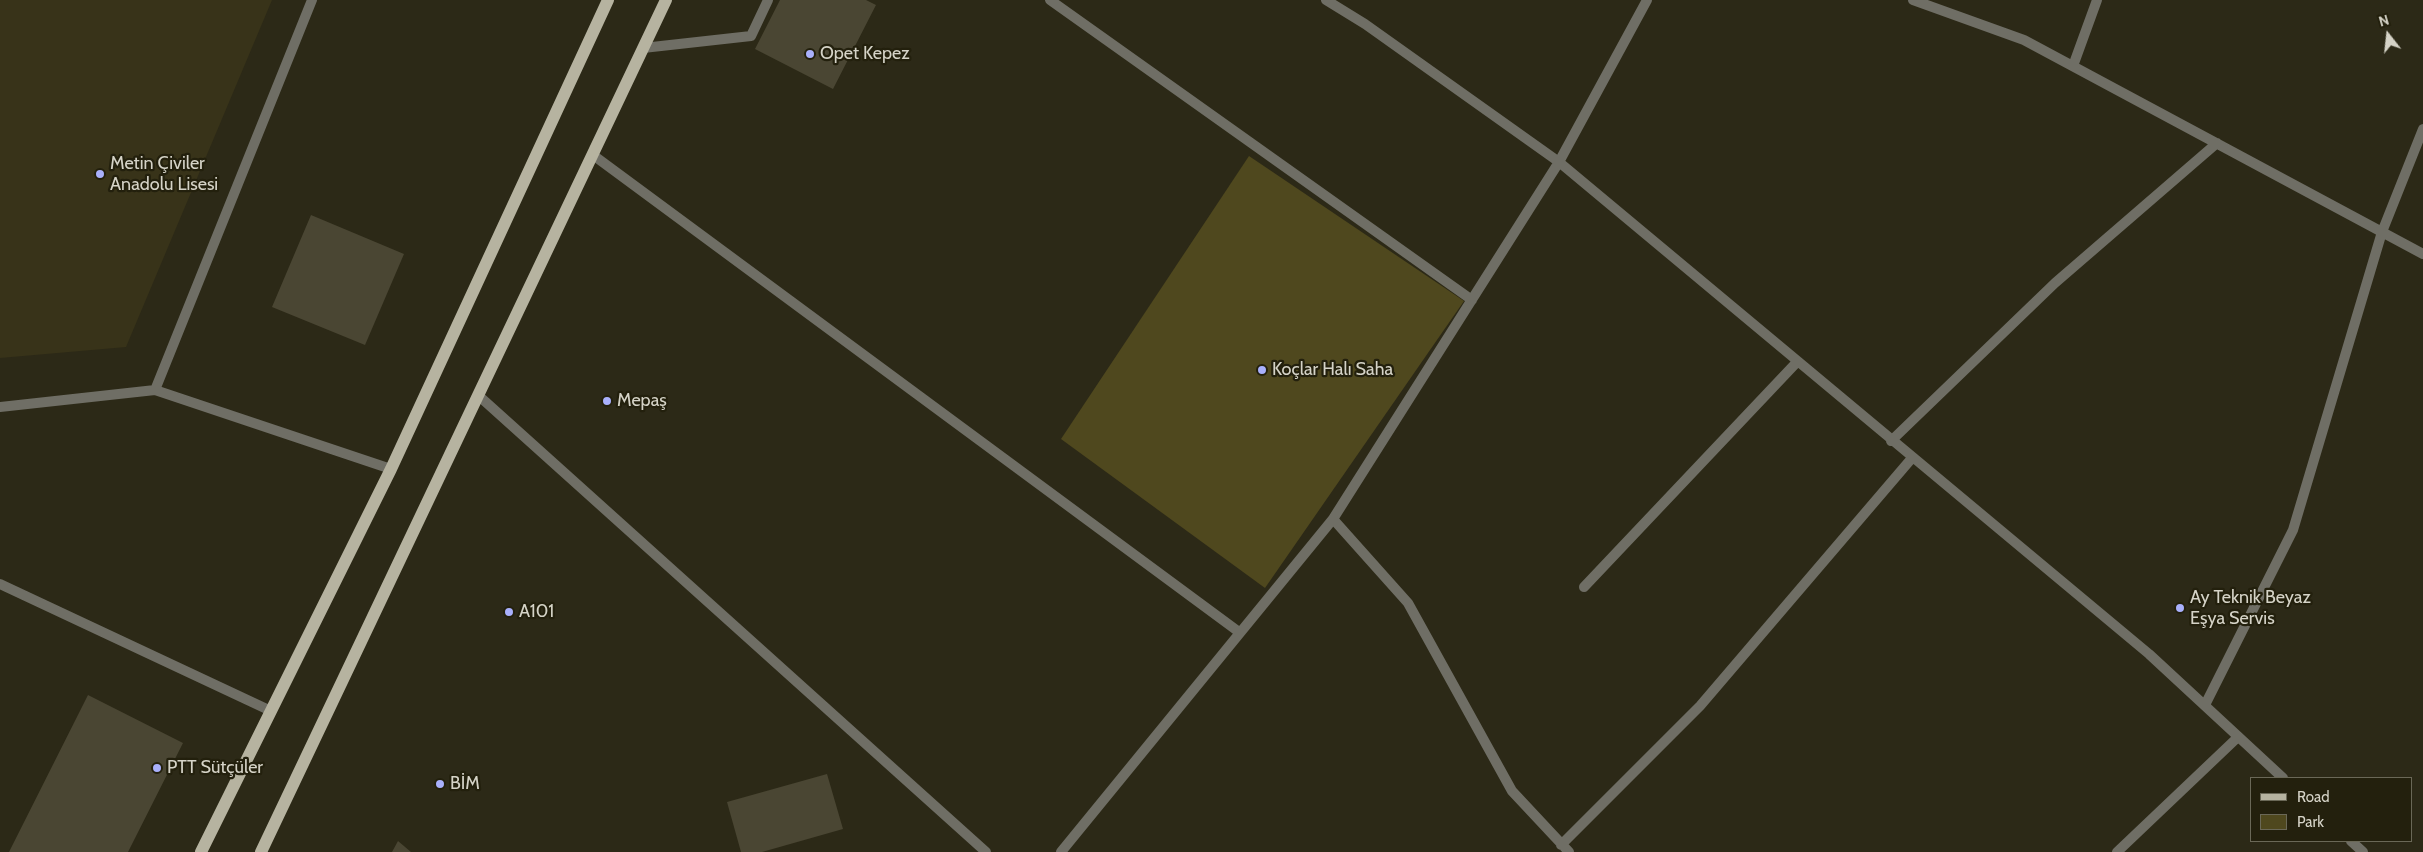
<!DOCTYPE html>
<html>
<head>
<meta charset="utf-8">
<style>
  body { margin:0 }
  #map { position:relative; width:2423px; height:852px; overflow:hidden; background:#2c2917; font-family:Cabin,sans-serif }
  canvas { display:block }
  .legend { position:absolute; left:2250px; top:777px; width:162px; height:65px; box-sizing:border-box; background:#23200d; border:1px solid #6a6857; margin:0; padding:6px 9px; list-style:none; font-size:15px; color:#d5d3c7 }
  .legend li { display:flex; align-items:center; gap:10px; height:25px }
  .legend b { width:25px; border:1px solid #6a6857 }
  .north { position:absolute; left:2363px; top:10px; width:50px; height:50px; -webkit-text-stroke:4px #23200d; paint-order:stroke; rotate:344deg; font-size:14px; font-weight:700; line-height:20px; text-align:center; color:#d5d3c7 }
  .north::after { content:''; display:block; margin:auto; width:18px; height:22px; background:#d5d3c7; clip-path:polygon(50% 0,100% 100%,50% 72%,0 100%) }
</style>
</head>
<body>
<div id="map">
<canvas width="2423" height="852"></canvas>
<ul class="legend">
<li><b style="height:6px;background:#b6b3a0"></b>Road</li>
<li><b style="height:14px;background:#4f481e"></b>Park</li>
</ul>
<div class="north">N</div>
</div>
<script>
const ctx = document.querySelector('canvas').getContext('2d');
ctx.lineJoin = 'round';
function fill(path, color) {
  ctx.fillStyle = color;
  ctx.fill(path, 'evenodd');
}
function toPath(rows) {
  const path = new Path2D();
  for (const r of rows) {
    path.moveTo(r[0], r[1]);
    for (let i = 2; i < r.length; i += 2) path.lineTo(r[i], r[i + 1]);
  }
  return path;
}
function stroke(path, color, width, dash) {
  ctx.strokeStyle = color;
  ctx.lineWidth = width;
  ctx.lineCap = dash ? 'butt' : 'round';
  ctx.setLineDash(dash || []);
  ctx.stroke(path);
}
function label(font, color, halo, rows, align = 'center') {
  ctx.font = font + ' Cabin,sans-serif';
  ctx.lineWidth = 4.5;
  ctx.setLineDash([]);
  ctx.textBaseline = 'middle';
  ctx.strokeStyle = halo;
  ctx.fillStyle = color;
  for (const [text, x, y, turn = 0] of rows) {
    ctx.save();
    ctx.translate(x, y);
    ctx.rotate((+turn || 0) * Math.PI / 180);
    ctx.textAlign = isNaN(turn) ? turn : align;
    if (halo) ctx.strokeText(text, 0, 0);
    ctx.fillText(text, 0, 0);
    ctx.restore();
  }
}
const built = toPath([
  [0,0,272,0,126,347,0,358]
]);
const green = toPath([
  [1249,156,1464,301,1265,588,1061,439]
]);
const building = toPath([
  [780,0,866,0,876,5,833,89,755,49],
  [311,215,404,254,365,345,272,307],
  [88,695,183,743,128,852,9,852],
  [827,774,843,829,762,852,741,852,727,802],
  [398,841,411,852,392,852]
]);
const lane = toPath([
  [643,48,751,36,768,0]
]);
const street = toPath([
  [312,0,155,390,391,469],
  [1050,0,1472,300],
  [1326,0,1365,24,1559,162,2149,654,2283,778],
  [1913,0,2024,40,2423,254],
  [2073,66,2097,0],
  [593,155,1239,632],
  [479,396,986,852],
  [0,407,155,390],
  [1891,441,2055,283,2217,143],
  [1333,519,1408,603,1512,791,1569,852],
  [0,584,271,711],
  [1584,587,1797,362],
  [2205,705,2293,530,2382,232,2423,129],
  [2351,841,2363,852],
  [1561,845,1700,706,1912,458],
  [1061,852,1333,519,1559,162,1647,0],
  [2117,852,2238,737]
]);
const primary = toPath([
  [201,852,391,469,608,0],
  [261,852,666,0]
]);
const markers = [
  [810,54,5,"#a9b0fc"],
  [100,174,5,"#a9b0fc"],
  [1262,370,5,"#a9b0fc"],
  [607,401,5,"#a9b0fc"],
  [2180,608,5,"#a9b0fc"],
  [509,612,5,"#a9b0fc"],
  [157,768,5,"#a9b0fc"],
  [440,784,5,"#a9b0fc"]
];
const poiNames = [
  ["Opet Kepez",820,54],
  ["Metin Çiviler",110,164],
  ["Anadolu Lisesi",110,185],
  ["Koçlar Halı Saha",1272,370],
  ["Mepaş",617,401],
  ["Ay Teknik Beyaz",2190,598],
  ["Eşya Servis",2190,619],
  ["A101",519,612],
  ["PTT Sütçüler",167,768],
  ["BİM",450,784]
];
fill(built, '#383319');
fill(green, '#4f481e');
fill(building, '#4a4633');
stroke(lane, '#6f6e65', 10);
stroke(street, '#6f6e65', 10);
stroke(primary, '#b6b3a0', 12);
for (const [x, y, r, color] of markers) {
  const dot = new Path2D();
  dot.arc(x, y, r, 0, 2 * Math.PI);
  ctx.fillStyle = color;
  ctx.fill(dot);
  stroke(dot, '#23200d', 2);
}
label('18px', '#d5d3c7', '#23200d', poiNames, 'left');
</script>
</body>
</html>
